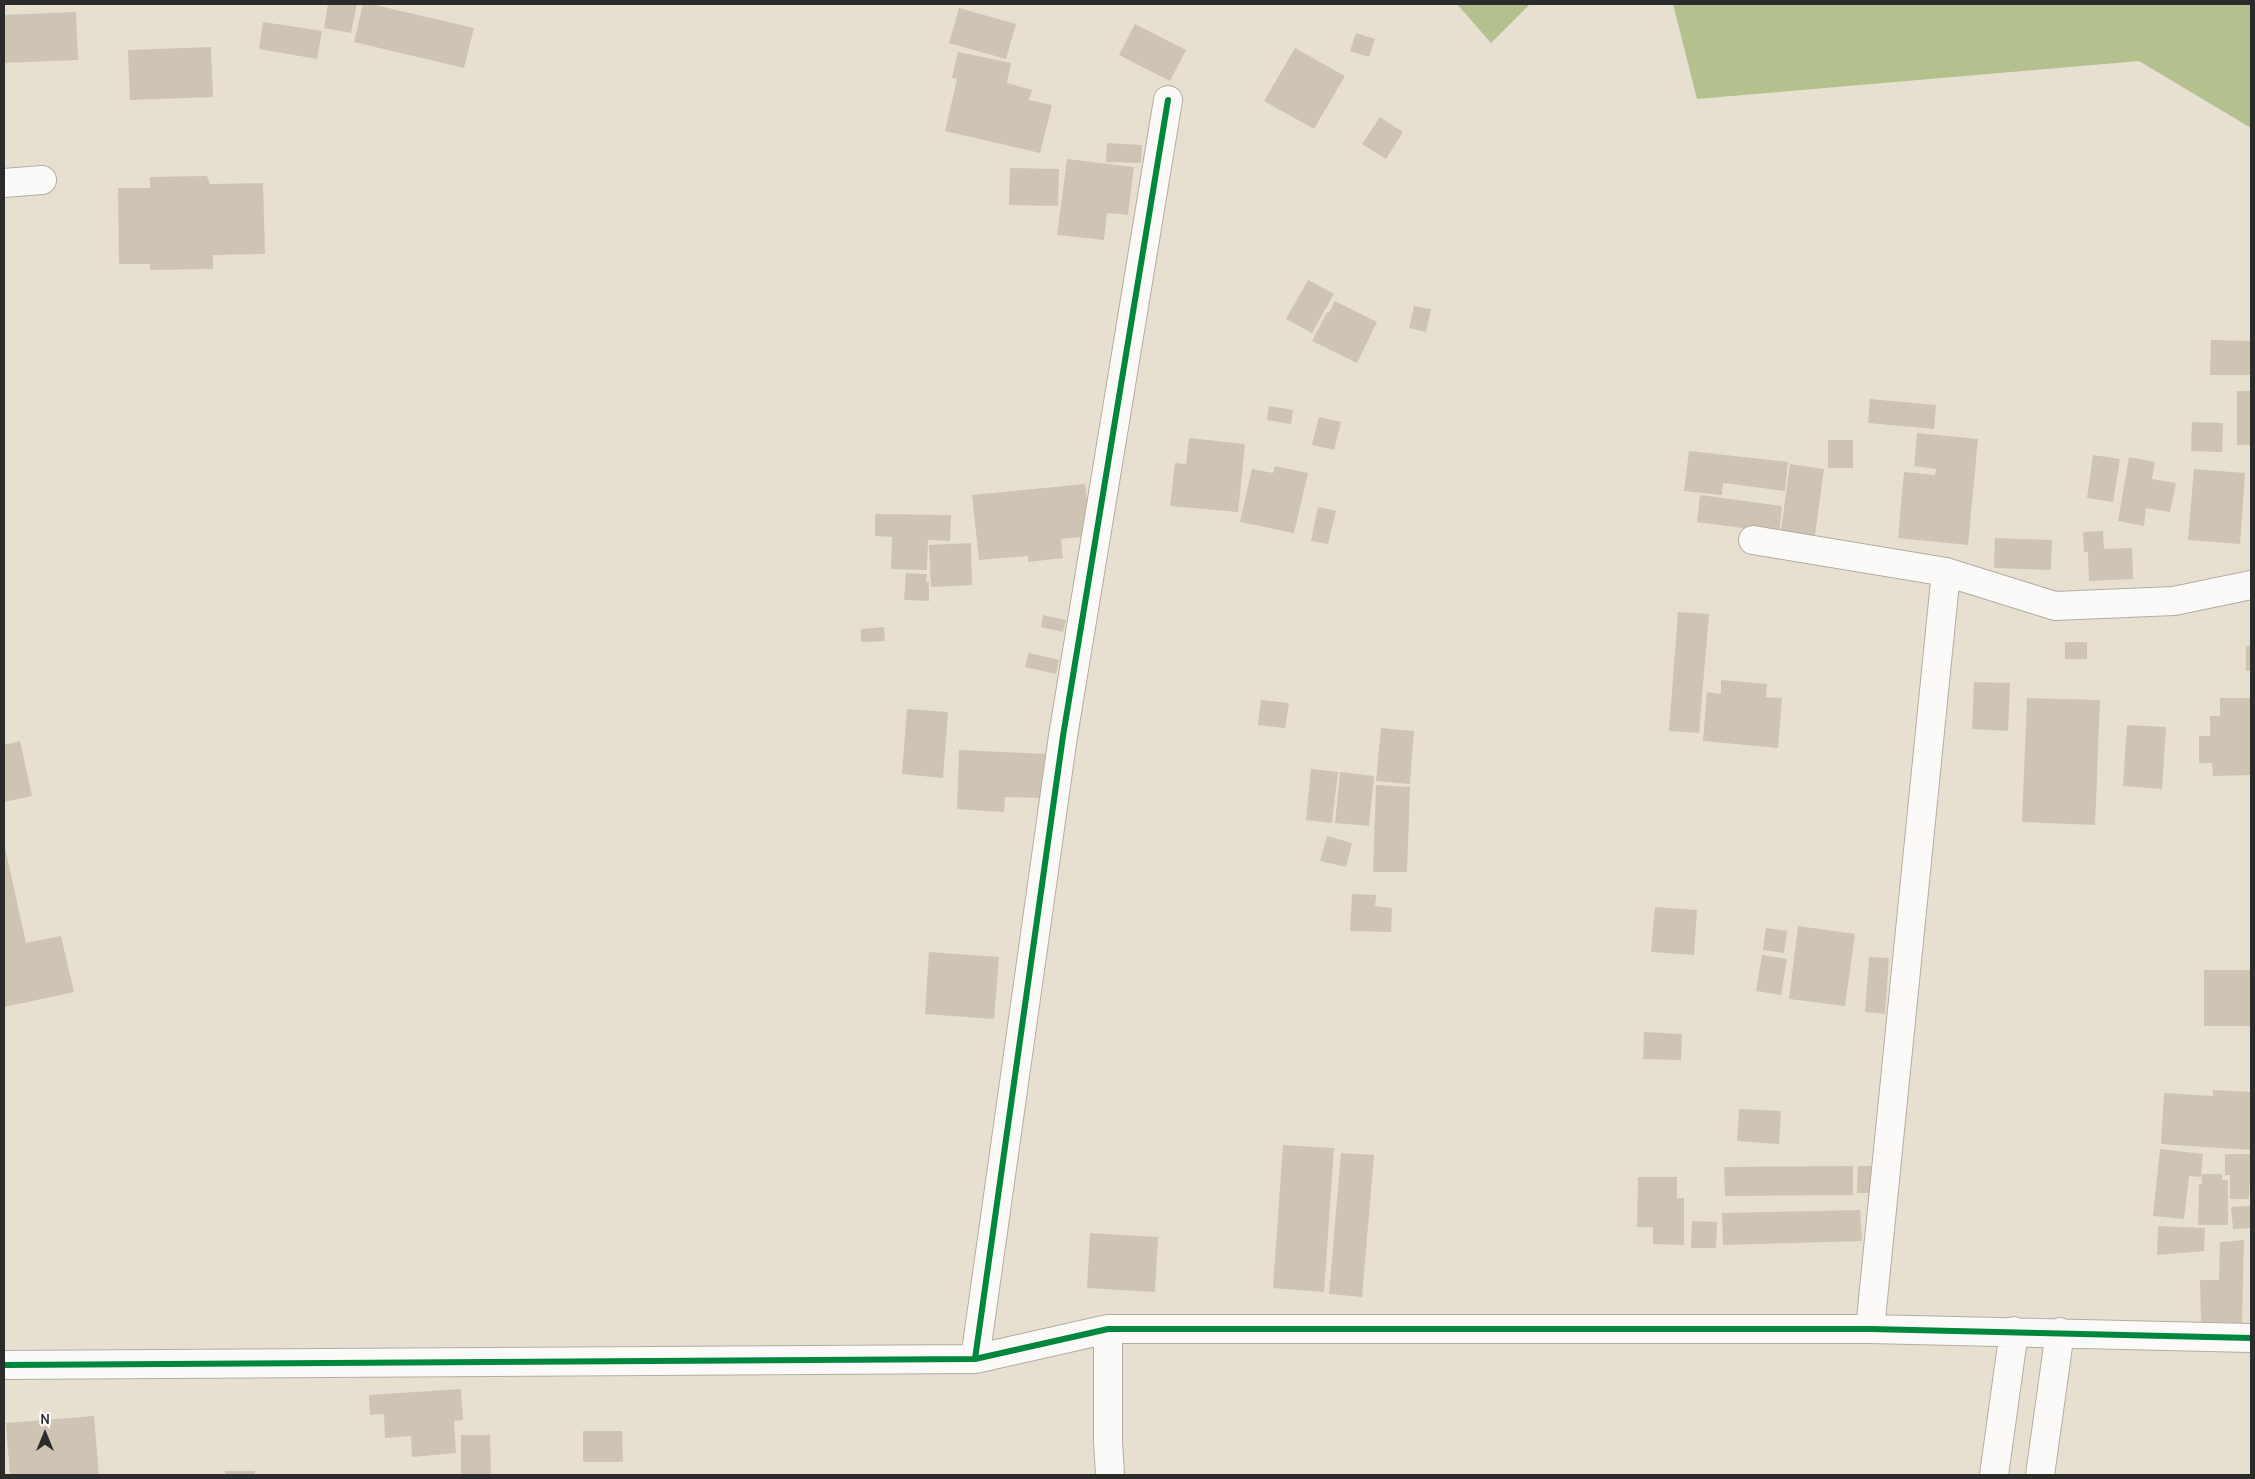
<!DOCTYPE html>
<style>
body{margin:0}
#map{position:relative;width:2255px;height:1479px;overflow:hidden;background:#e7e0d0;font-family:Delius,sans-serif}
canvas{display:block}
.frame{position:absolute;inset:0;border:5px solid #2b2b2b;pointer-events:none}
.north{position:absolute;left:20px;top:1409px;width:50px;height:50px;-webkit-text-stroke:4px #fff;paint-order:stroke;rotate:0deg;font-size:14px;font-weight:700;line-height:20px;text-align:center;color:#2b2b2b}
.north::after{content:'';display:block;margin:auto;width:18px;height:22px;background:#2b2b2b;clip-path:polygon(50% 0,100% 100%,50% 72%,0 100%)}
</style>
<div id="map">
<canvas width="2255" height="1479"></canvas>
<div class="frame"></div>
<div class="north">N</div>
</div>
<script>
const context = document.querySelector('canvas').getContext('2d');
context.lineJoin = 'round';
function fill(path, color) { context.fillStyle = color; context.fill(path, 'evenodd'); }
const poly = rows => new Path2D(rows.map(r => 'M' + r).join(''));
function stroke(path, color, width, dash) { context.strokeStyle = color; context.lineWidth = width; context.lineCap = dash ? 'butt' : 'round'; context.setLineDash(dash || []); context.stroke(path); }
const forest = poly([
 [1457,4,1530,4,1491,43],
 [1673,4,2251,4,2251,128,2139,61,1697,99]
]);
const building = poly([
 [328,4,357,4,351,33,324,28],
 [363,4,371,4,474,28,464,68,354,42],
 [959,8,1016,24,1006,59,949,43],
 [76,12,78,60,4,63,4,15],
 [263,22,322,31,317,59,259,49],
 [1135,24,1186,50,1170,81,1119,55],
 [1356,33,1375,39,1369,57,1350,51],
 [211,47,213,97,130,100,128,50],
 [1295,48,1345,76,1314,129,1264,101],
 [958,52,1011,63,1007,83,1032,90,1029,100,1052,105,1040,153,945,131,957,79,952,78],
 [1380,117,1403,132,1386,159,1362,144],
 [1107,143,1142,145,1141,163,1106,162],
 [1067,159,1134,167,1128,215,1107,213,1104,240,1057,235],
 [1010,168,1059,169,1058,206,1009,205],
 [207,176,210,184,263,183,265,254,213,255,213,269,150,270,150,264,119,264,118,188,150,188,150,177],
 [1308,280,1334,294,1312,333,1286,319],
 [1335,301,1377,322,1357,363,1312,341,1327,312,1329,313],
 [1414,306,1431,309,1426,332,1409,328],
 [2211,340,2251,341,2251,375,2210,375],
 [2237,391,2251,391,2251,445,2237,445],
 [1870,399,1936,405,1934,429,1868,423],
 [1269,406,1293,410,1291,424,1267,420],
 [1319,417,1341,422,1334,450,1312,445],
 [2192,422,2223,423,2222,452,2191,451],
 [1917,433,1978,439,1968,545,1898,538,1904,472,1935,475,1936,469,1914,466],
 [1189,438,1245,444,1238,512,1170,506,1175,463,1186,464],
 [1828,440,1853,440,1853,468,1828,468],
 [1689,451,1788,462,1785,491,1723,483,1722,495,1684,491],
 [2093,455,2120,459,2113,502,2087,498],
 [2129,457,2155,462,2152,479,2176,483,2170,512,2146,508,2144,526,2118,521],
 [1790,464,1824,469,1814,542,1780,537],
 [1275,466,1308,473,1294,533,1240,522,1252,469,1273,473],
 [2194,469,2245,473,2240,544,2188,540],
 [1085,484,1091,536,1061,539,1063,558,1028,562,1028,556,979,560,972,495],
 [1700,495,1782,506,1779,533,1697,522],
 [1318,507,1336,511,1328,544,1311,541],
 [875,514,951,515,950,541,928,540,927,570,891,569,892,537,875,536],
 [2103,531,2104,549,2132,548,2133,579,2089,581,2088,552,2084,552,2083,532],
 [1995,538,2052,540,2051,570,1994,568],
 [971,543,972,585,931,587,929,545],
 [906,573,927,574,926,582,929,582,929,601,904,600],
 [1678,612,1709,614,1699,733,1669,731],
 [1043,615,1066,620,1063,632,1041,627],
 [884,627,885,641,861,642,861,629],
 [2065,642,2087,642,2087,659,2065,659],
 [2246,646,2251,646,2251,671,2246,671],
 [1029,653,1059,660,1056,674,1025,667],
 [1721,680,1767,684,1766,697,1782,698,1778,748,1703,741,1707,692,1721,694],
 [1974,682,2010,683,2008,731,1972,729],
 [2027,698,2100,700,2095,825,2022,822],
 [2220,698,2251,698,2251,775,2213,776,2212,763,2199,763,2199,736,2210,736,2210,716,2220,716],
 [1261,700,1289,703,1285,728,1258,725],
 [907,709,948,712,943,778,902,774],
 [2127,725,2166,727,2162,789,2123,786],
 [1381,728,1414,731,1410,784,1376,781],
 [20,741,32,796,4,802,4,745],
 [959,750,1045,754,1043,798,1005,797,1004,812,957,809],
 [1311,769,1338,772,1332,823,1306,820],
 [1340,772,1374,776,1369,826,1335,823],
 [1376,785,1410,787,1407,872,1373,872],
 [1327,836,1352,843,1346,867,1320,861],
 [4,843,26,943,61,936,74,992,4,1007],
 [1352,894,1376,895,1375,906,1392,908,1391,932,1350,931],
 [1655,907,1697,910,1694,955,1651,952],
 [1798,926,1855,934,1845,1006,1789,999],
 [1766,928,1787,931,1784,953,1763,950],
 [929,952,999,957,994,1019,925,1014],
 [1762,955,1787,959,1781,995,1756,991],
 [1869,957,1889,958,1885,1014,1865,1012],
 [2204,970,2251,970,2251,1026,2204,1026],
 [1644,1032,1682,1034,1681,1060,1643,1059],
 [2213,1090,2251,1092,2251,1150,2161,1144,2164,1093,2213,1096],
 [1739,1109,1781,1111,1779,1144,1737,1141],
 [1283,1145,1334,1148,1324,1292,1273,1288],
 [2160,1149,2203,1154,2201,1177,2189,1176,2184,1219,2153,1216],
 [1341,1153,1374,1155,1362,1297,1329,1294],
 [2225,1154,2251,1154,2249,1199,2230,1199,2230,1175,2225,1175],
 [1853,1166,1853,1195,1725,1196,1724,1167],
 [1858,1166,1873,1166,1872,1193,1857,1193],
 [2202,1174,2222,1174,2222,1180,2228,1180,2228,1225,2198,1225,2199,1184,2202,1184],
 [1638,1177,1677,1177,1677,1198,1684,1198,1684,1245,1653,1244,1653,1227,1637,1227],
 [2251,1206,2251,1228,2233,1229,2231,1207],
 [1860,1210,1862,1241,1723,1245,1722,1213],
 [1692,1221,1717,1222,1716,1248,1691,1248],
 [2158,1226,2205,1228,2204,1251,2157,1255],
 [1090,1233,1158,1237,1155,1292,1087,1288],
 [2244,1240,2242,1323,2201,1322,2200,1280,2219,1280,2220,1242],
 [461,1389,463,1420,454,1421,456,1453,412,1457,411,1436,385,1438,384,1414,370,1415,369,1395],
 [94,1416,99,1475,10,1475,6,1423],
 [583,1431,622,1431,623,1462,583,1462],
 [461,1435,490,1435,491,1475,461,1475],
 [225,1471,255,1471,255,1475,225,1475]
]);
const minor = poly([
 [4,183,42,180],
 [1753,540,1946,572,2055,606,2174,601,2251,585],
 [1108,1329,1108,1441,1110,1475],
 [1870,1329,1946,572],
 [975,1359,1063,736,1168,100],
 [4,1365,975,1359,1108,1329,1870,1329,2251,1338],
 [1994,1475,2014,1331],
 [2040,1475,2060,1332]
]);
const cycleway = poly([
 [975,1359,1063,736,1168,100],
 [4,1365,975,1359,1108,1329,1870,1329,2251,1338]
]);
fill(forest, '#b4c08d');
fill(building, '#cfc3b3');
stroke(minor, '#b2ada3', 30);
stroke(minor, '#fbfaf8', 28);
stroke(cycleway, '#00873e', 6);
</script>
